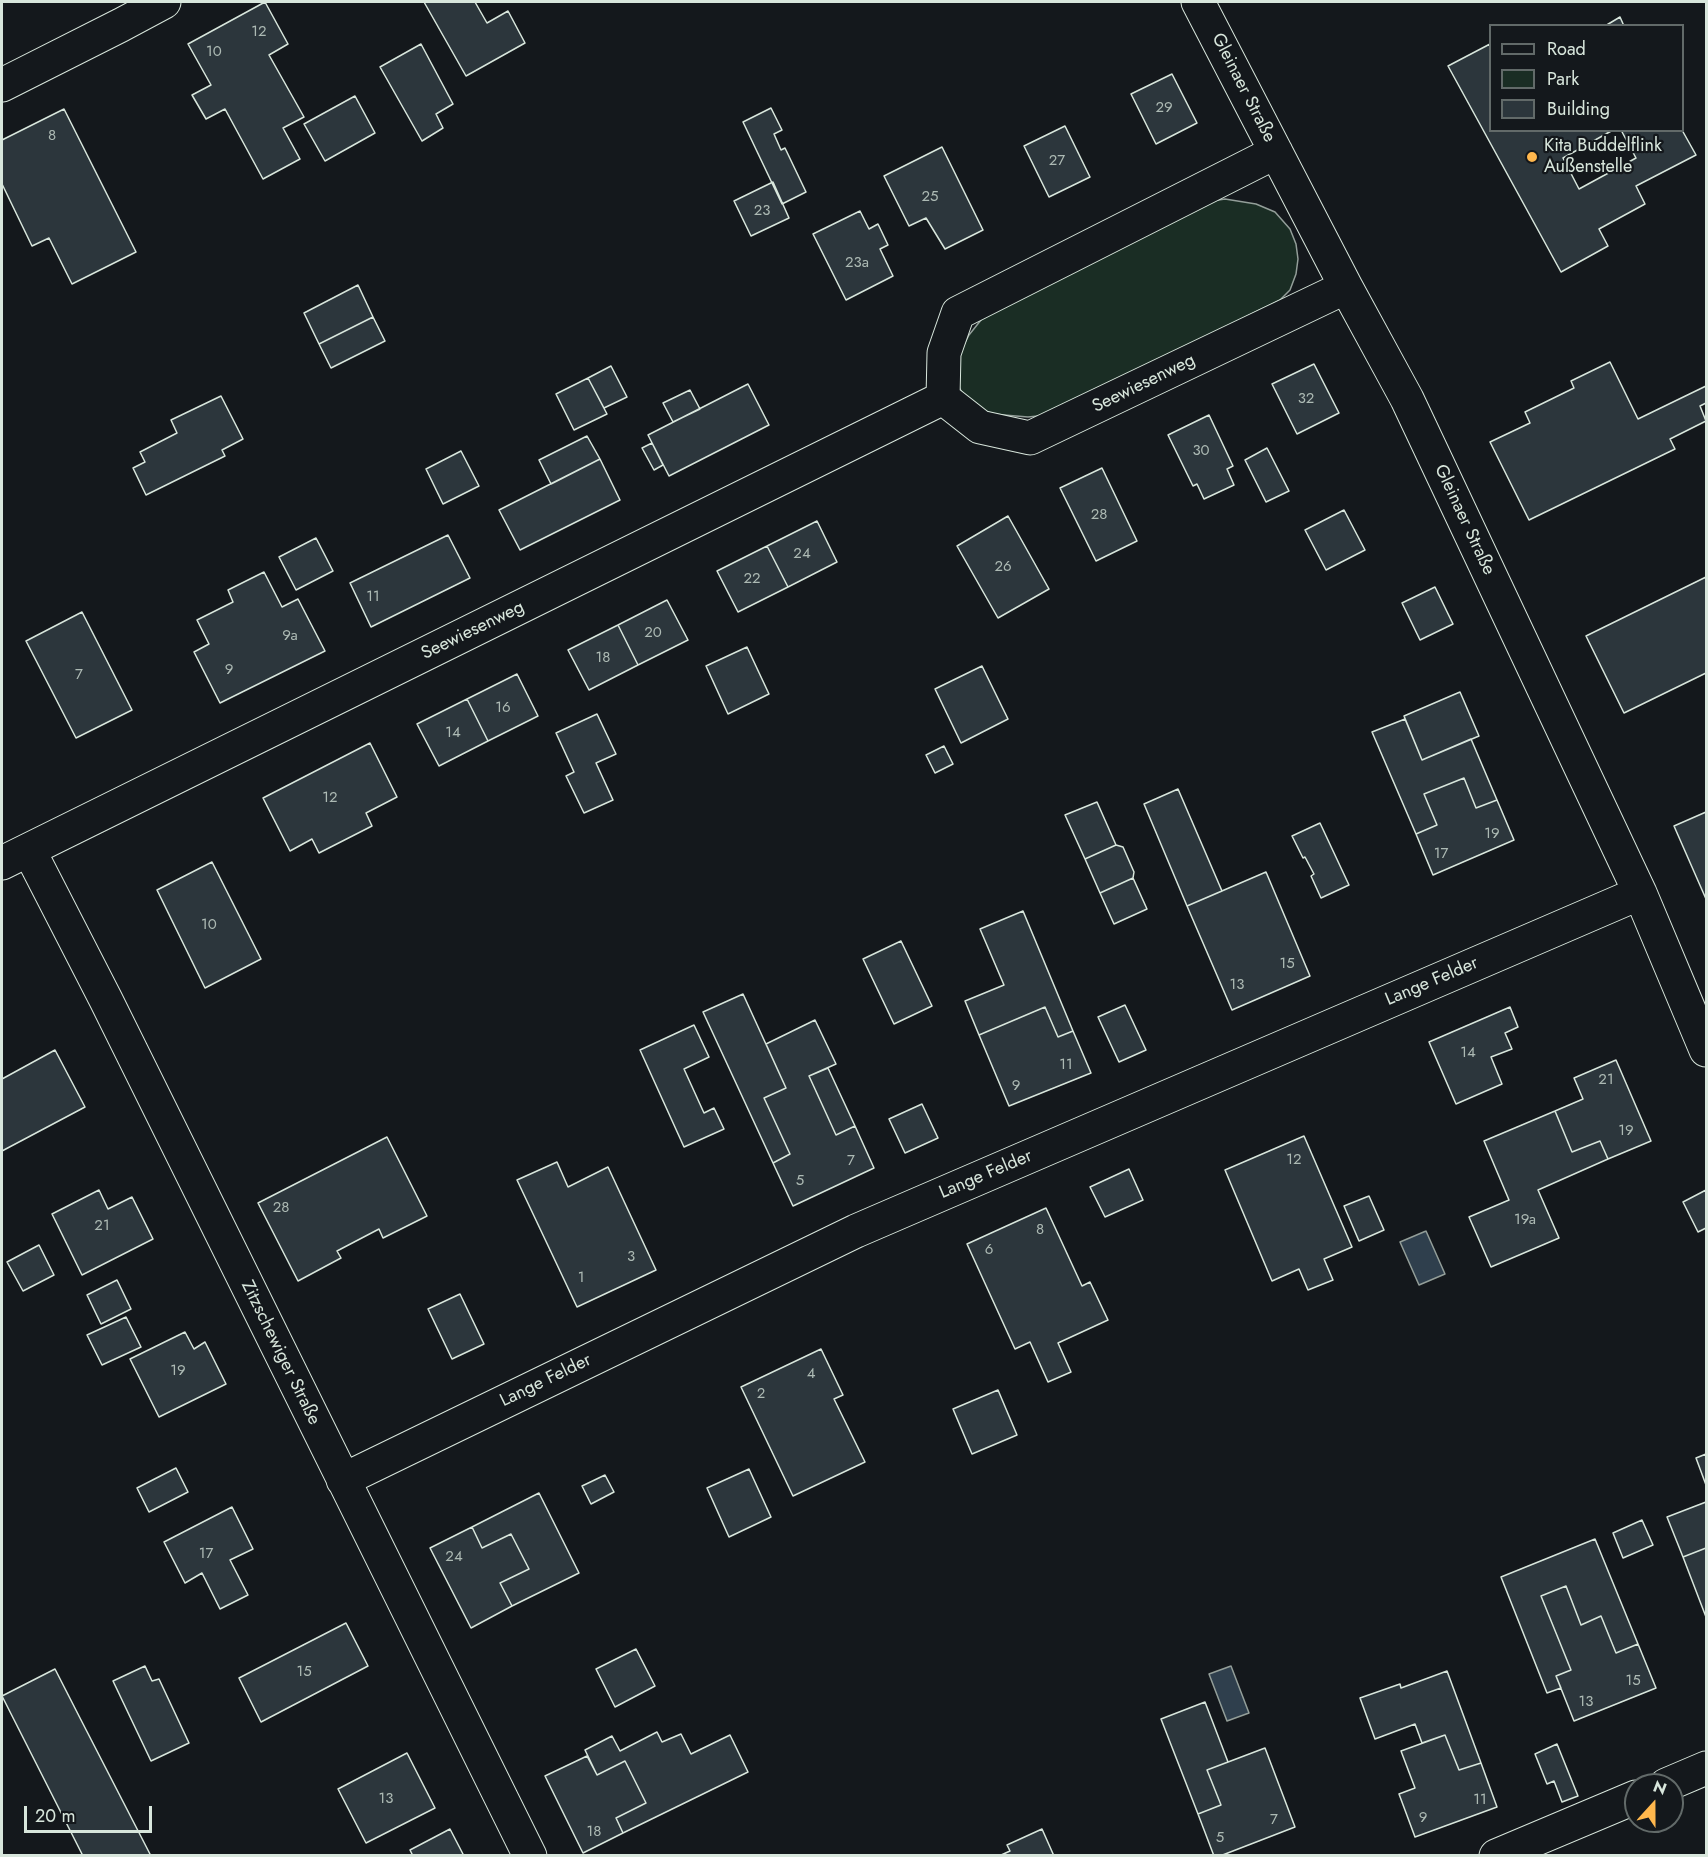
<!DOCTYPE html>
<meta charset="utf-8">
<style>
body{margin:0}
#map{position:relative;width:1708px;height:1857px;overflow:hidden;background:#14181c;font-family:Jost,sans-serif}
canvas{display:block}
.frame{position:absolute;inset:0;border:3px solid #d8e6dc;pointer-events:none}
.legend{position:absolute;left:1489px;top:24px;width:195px;height:108px;box-sizing:border-box;background:#14181c;border:2px solid #626a69;margin:0;padding:8px 10px;list-style:none;font-size:18px;color:#d8e6dc}
.legend li{display:flex;align-items:center;gap:12px;height:30px}
.legend b{width:30px;border:2px solid #626a69}
.north{position:absolute;left:1624px;top:1773px;width:60px;height:60px;box-sizing:border-box;background:#14181c;border:2px solid #626a69;border-radius:50%;rotate:21deg;font-size:16px;font-weight:700;line-height:24px;text-align:center;color:#d8e6dc}
.north::after{content:'';display:block;margin:auto;width:21px;height:27px;background:#ffb74d;clip-path:polygon(50% 0,100% 100%,50% 72%,0 100%)}
.scale{position:absolute;left:24px;top:1806px;width:128px;height:27px;box-sizing:border-box;border:3px solid #d8e6dc;border-top:0;padding-left:8px;font-size:18px;line-height:21px;white-space:nowrap;color:#d8e6dc;-webkit-text-stroke:4px #14181c;paint-order:stroke}
</style>
<div id="map">
<canvas width="1708" height="1857"></canvas>
<div class="frame"></div>
<ul class="legend">
<li><b style="height:8px;background:#14181c"></b>Road</li>
<li><b style="height:16px;background:#1a2d24"></b>Park</li>
<li><b style="height:16px;background:#2c363c"></b>Building</li>
</ul>
<div class="north">N</div>
<div class="scale">20 m</div>
</div>
<script>
const context = document.querySelector('canvas').getContext('2d');
context.lineJoin = 'round';
function fill(path, color) { context.fillStyle = color; context.fill(path, 'evenodd'); }
const poly = rows => new Path2D(rows.map(r => 'M' + r).join(''));
function stroke(path, color, width, dash) { context.strokeStyle = color; context.lineWidth = width; context.lineCap = dash ? 'butt' : 'round'; context.setLineDash(dash || []); context.stroke(path); }
function label(font, color, halo, rows, align = 'center') {
  context.font = font + ' Jost,sans-serif'; context.lineWidth = 4.5; context.setLineDash([]); context.textBaseline = 'middle'; context.strokeStyle = halo; context.fillStyle = color; for (const [text, x, y, turn = 0] of rows) {
    context.save(); context.translate(x, y); context.rotate((+turn || 0) * Math.PI / 180); context.textAlign = isNaN(turn) ? turn : align; if (halo) context.strokeText(text, 0, 0); context.fillText(text, 0, 0); context.restore();
  }
}
const green = poly([
 [1225,199,1256,204,1275,212,1290,229,1296,244,1298,259,1296,274,1290,290,1280,300,1048,415,1028,417,992,414,967,402,958,385,960,352,969,335,993,305,1193,204,1225,199]
]);
const water = poly([
 [1426,1231,1445,1274,1419,1285,1400,1242,1426,1231],
 [1231,1666,1249,1713,1227,1721,1209,1674,1231,1666]
]);
const building = poly([
 [265,2,288,44,269,55,304,117,283,128,300,159,263,179,225,109,206,119,192,95,211,85,188,44,265,2],
 [424,2,475,2,487,23,508,11,525,43,466,76,424,2],
 [1620,17,1624,26,1605,26,1620,17],
 [421,44,453,104,436,114,443,128,422,141,380,67,421,44],
 [1490,44,1490,130,1613,130,1563,158,1579,189,1636,158,1621,130,1682,130,1696,155,1636,186,1645,204,1599,229,1608,246,1561,272,1448,66,1490,44],
 [1172,74,1197,123,1156,144,1131,94,1172,74],
 [355,96,375,133,325,161,304,124,355,96],
 [771,108,782,130,774,134,781,150,785,148,806,192,782,204,743,122,771,108],
 [64,109,136,252,72,284,49,238,32,246,2,184,2,140,64,109],
 [1065,126,1090,177,1049,197,1024,146,1065,126],
 [942,147,983,230,945,249,926,218,909,226,884,176,942,147],
 [773,182,789,218,751,236,734,201,773,182],
 [860,211,869,229,878,224,888,245,880,249,893,276,846,300,813,234,860,211],
 [358,285,373,317,319,344,304,313,358,285],
 [373,317,385,341,331,368,319,344,373,317],
 [1610,362,1638,419,1706,386,1706,403,1700,406,1706,421,1670,439,1675,449,1529,520,1490,442,1530,423,1525,412,1574,388,1571,381,1610,362],
 [1314,364,1339,413,1297,434,1272,384,1314,364],
 [611,366,627,397,604,408,588,378,611,366],
 [588,378,607,414,574,430,556,394,588,378],
 [748,384,769,425,669,476,648,435,748,384],
 [690,390,700,409,673,422,663,403,690,390],
 [221,396,243,439,222,450,225,456,146,495,133,468,145,462,140,452,177,433,171,420,221,396],
 [1209,415,1233,466,1227,469,1234,485,1204,499,1197,484,1193,486,1168,435,1209,415],
 [587,436,600,459,551,484,539,460,587,436],
 [652,443,663,465,654,470,642,448,652,443],
 [1267,448,1289,491,1266,502,1245,460,1267,448],
 [461,451,479,486,443,504,426,469,461,451],
 [600,459,620,500,520,550,499,510,600,459],
 [1102,468,1137,541,1096,561,1060,488,1102,468],
 [1344,510,1365,550,1326,570,1305,530,1344,510],
 [1008,516,1049,589,998,618,957,546,1008,516],
 [817,521,837,562,788,587,767,546,817,521],
 [448,535,470,578,371,627,350,583,448,535],
 [316,538,333,571,296,590,279,557,316,538],
 [767,546,788,587,738,612,717,571,767,546],
 [264,572,282,607,298,599,325,651,220,703,194,652,209,644,197,620,233,602,228,590,264,572],
 [1706,577,1706,673,1624,713,1586,636,1706,577],
 [1435,587,1453,624,1420,640,1402,603,1435,587],
 [667,600,688,640,638,665,618,625,667,600],
 [82,612,132,710,76,738,26,641,82,612],
 [618,625,638,665,589,690,568,650,618,625],
 [747,647,769,694,728,714,706,666,747,647],
 [982,666,1008,719,961,743,935,689,982,666],
 [517,674,538,716,488,741,467,699,517,674],
 [1460,692,1479,736,1422,760,1404,716,1460,692],
 [467,699,488,741,439,766,417,724,467,699],
 [597,714,616,754,596,763,613,800,584,813,566,776,574,772,556,733,597,714],
 [1405,719,1422,760,1471,739,1497,800,1476,808,1464,778,1424,794,1437,825,1416,834,1372,732,1405,719],
 [370,743,397,797,366,813,372,826,319,853,312,839,290,851,263,798,370,743],
 [944,746,953,764,935,773,926,755,944,746],
 [1464,778,1476,808,1497,800,1514,840,1433,875,1416,834,1437,825,1424,794,1464,778],
 [1178,789,1222,891,1187,906,1144,804,1178,789],
 [1097,802,1116,845,1085,859,1065,815,1097,802],
 [1706,812,1706,899,1674,826,1706,812],
 [1320,823,1349,885,1321,898,1311,876,1314,874,1305,857,1303,858,1292,836,1320,823],
 [1116,845,1123,847,1134,872,1133,878,1100,893,1085,859,1116,845],
 [212,862,261,959,205,988,157,890,212,862],
 [1266,872,1310,976,1232,1010,1187,906,1266,872],
 [1133,878,1147,909,1114,924,1100,893,1133,878],
 [1023,911,1073,1031,1058,1037,1045,1007,979,1035,965,1001,1004,985,980,929,1023,911],
 [901,941,932,1006,894,1024,863,959,901,941],
 [743,994,786,1088,764,1098,790,1154,773,1163,703,1012,743,994],
 [1125,1005,1146,1050,1119,1062,1098,1017,1125,1005],
 [1045,1007,1058,1037,1073,1031,1091,1073,1009,1106,979,1035,1045,1007],
 [1510,1007,1518,1027,1505,1033,1512,1049,1491,1057,1502,1084,1456,1104,1429,1042,1510,1007],
 [815,1020,836,1064,809,1076,836,1135,855,1126,874,1168,793,1206,773,1163,790,1154,764,1098,786,1088,766,1044,815,1020],
 [694,1025,709,1057,684,1069,704,1113,714,1108,724,1129,684,1147,640,1050,694,1025],
 [55,1050,85,1107,2,1151,2,1079,55,1050],
 [1616,1060,1651,1141,1608,1159,1600,1141,1572,1152,1555,1111,1583,1099,1574,1078,1616,1060],
 [828,1068,855,1126,836,1135,809,1076,828,1068],
 [922,1104,938,1138,905,1153,889,1119,922,1104],
 [1555,1111,1572,1152,1600,1141,1608,1159,1538,1190,1559,1238,1491,1267,1469,1217,1509,1200,1484,1141,1555,1111],
 [1304,1136,1352,1247,1324,1259,1333,1280,1308,1290,1299,1269,1272,1281,1225,1170,1304,1136],
 [387,1137,427,1216,383,1238,379,1229,337,1251,341,1258,298,1281,258,1203,387,1137],
 [557,1162,568,1187,608,1167,656,1270,577,1307,517,1180,557,1162],
 [1129,1169,1143,1200,1105,1217,1090,1187,1129,1169],
 [99,1190,108,1209,132,1197,153,1239,82,1275,52,1214,99,1190],
 [1706,1190,1706,1228,1698,1232,1683,1202,1706,1190],
 [1369,1196,1384,1230,1359,1241,1344,1206,1369,1196],
 [1046,1208,1082,1286,1090,1282,1108,1320,1058,1343,1071,1372,1048,1382,1030,1342,1015,1349,967,1244,1046,1208],
 [39,1245,54,1275,23,1291,7,1262,39,1245],
 [117,1280,131,1309,101,1324,87,1295,117,1280],
 [460,1294,484,1344,452,1359,428,1309,460,1294],
 [126,1317,141,1347,102,1365,87,1335,126,1317],
 [185,1332,194,1349,205,1342,226,1384,159,1417,130,1359,185,1332],
 [821,1349,843,1395,834,1399,865,1462,793,1496,741,1387,821,1349],
 [998,1390,1017,1435,972,1454,953,1409,998,1390],
 [1706,1454,1706,1485,1696,1458,1706,1454],
 [176,1468,188,1492,149,1512,137,1488,176,1468],
 [749,1469,771,1517,729,1537,707,1488,749,1469],
 [605,1475,614,1492,591,1504,582,1486,605,1475],
 [539,1493,579,1573,512,1606,500,1583,529,1569,511,1534,482,1548,472,1527,539,1493],
 [1706,1502,1706,1548,1683,1557,1667,1517,1706,1502],
 [232,1507,253,1549,230,1560,248,1595,220,1609,202,1573,185,1583,164,1542,232,1507],
 [1642,1520,1653,1545,1623,1558,1613,1533,1642,1520],
 [472,1527,482,1548,511,1534,529,1569,500,1583,512,1606,471,1628,430,1548,472,1527],
 [1595,1539,1638,1644,1616,1653,1601,1616,1581,1625,1566,1586,1541,1596,1571,1670,1556,1676,1561,1688,1547,1693,1501,1577,1595,1539],
 [1706,1548,1706,1617,1683,1557,1706,1548],
 [1566,1586,1581,1625,1601,1616,1616,1653,1638,1644,1656,1688,1574,1721,1556,1676,1571,1670,1541,1596,1566,1586],
 [346,1623,368,1666,261,1722,239,1678,346,1623],
 [636,1649,655,1686,615,1707,596,1669,636,1649],
 [145,1666,152,1681,159,1679,189,1743,151,1761,113,1681,145,1666],
 [55,1669,80,1718,151,1856,83,1856,2,1696,55,1669],
 [1447,1671,1481,1763,1459,1770,1445,1735,1422,1743,1415,1724,1375,1739,1360,1698,1400,1684,1401,1688,1447,1671],
 [1205,1702,1228,1762,1207,1770,1221,1805,1198,1814,1161,1719,1205,1702],
 [657,1732,662,1742,681,1734,691,1754,730,1735,748,1772,623,1833,616,1818,646,1803,625,1761,597,1775,585,1750,612,1736,620,1751,657,1732],
 [1445,1735,1459,1770,1481,1763,1497,1807,1415,1837,1399,1794,1415,1788,1401,1751,1445,1735],
 [1557,1744,1578,1796,1562,1802,1554,1781,1547,1784,1535,1754,1557,1744],
 [1265,1748,1295,1827,1220,1856,1214,1856,1198,1814,1221,1805,1207,1770,1265,1748],
 [407,1753,435,1808,366,1843,338,1789,407,1753],
 [587,1756,597,1775,625,1761,646,1803,616,1818,623,1833,583,1853,545,1776,587,1756],
 [450,1829,464,1856,413,1856,410,1850,450,1829],
 [1042,1829,1054,1856,999,1856,1010,1851,1007,1845,1042,1829]
]);
const minor = poly([
 [1198,2,1346,287,1407,399,1640,893,1706,1050],
 [2,85,121,25,164,2],
 [1276,152,958,313,944,353,943,398,980,427,1030,438,1346,287],
 [29,850,106,1000,530,1856],
 [2,863,943,398],
 [343,1480,856,1231,1640,893],
 [1666,1785,1706,1768],
 [1496,1856,1636,1797]
]);
const markers = [
 [1532,157,6,"#ffb74d"]
];
const numberNames = [
 ["12",259,32],
 ["10",214,52],
 ["29",1164,108],
 ["8",52,136],
 ["27",1057,161],
 ["25",930,197],
 ["23",762,211],
 ["23a",857,263],
 ["32",1306,399],
 ["30",1201,451],
 ["28",1099,515],
 ["24",802,554],
 ["26",1003,567],
 ["22",752,579],
 ["11",373,597],
 ["20",653,633],
 ["9a",290,636],
 ["18",603,658],
 ["9",229,670],
 ["7",79,675],
 ["16",503,708],
 ["14",453,733],
 ["12",330,798],
 ["19",1492,834],
 ["17",1441,854],
 ["10",209,925],
 ["15",1287,964],
 ["13",1237,985],
 ["14",1468,1053],
 ["11",1066,1065],
 ["21",1606,1080],
 ["9",1016,1086],
 ["19",1626,1131],
 ["12",1294,1160],
 ["7",851,1161],
 ["5",800,1181],
 ["28",281,1208],
 ["19a",1525,1220],
 ["21",102,1226],
 ["8",1040,1230],
 ["6",989,1250],
 ["3",631,1257],
 ["1",581,1278],
 ["19",178,1371],
 ["4",811,1374],
 ["2",761,1394],
 ["17",206,1554],
 ["24",454,1557],
 ["15",304,1672],
 ["15",1633,1681],
 ["13",1586,1702],
 ["13",386,1799],
 ["11",1480,1800],
 ["9",1423,1818],
 ["7",1274,1820],
 ["18",594,1832],
 ["5",1220,1838]
];
const streetNames = [
 ["Gleinaer Straße",1243,88,63],
 ["Seewiesenweg",1144,384,-26],
 ["Gleinaer Straße",1464,520,65],
 ["Seewiesenweg",473,631,-26],
 ["Lange Felder",1432,982,-23],
 ["Lange Felder",986,1175,-23],
 ["Zitzschewiger Straße",280,1353,64],
 ["Lange Felder",546,1381,-26]
];
const poiNames = [
 ["Kita Buddelflink",1544,147],
 ["Außenstelle",1544,168]
];
fill(green, '#1a2d24');
stroke(green, '#939e99', 1.5);
fill(water, '#2f3f4d');
stroke(water, '#939e99', 1.5);
fill(building, '#2c363c');
stroke(building, '#d8e6dc', 1.5);
stroke(minor, '#d8e6dc', 35);
stroke(minor, '#14181c', 33);
for (const [x, y, r, color] of markers) { const dot = new Path2D(); dot.arc(x, y, r, 0, 2 * Math.PI); context.fillStyle = color; context.fill(dot); stroke(dot, '#14181c', 2); }
label('15px', '#adbab4', null, numberNames);
label('18px', '#d8e6dc', '#14181c', streetNames);
label('18px', '#d8e6dc', '#14181c', poiNames, 'left');
</script>
